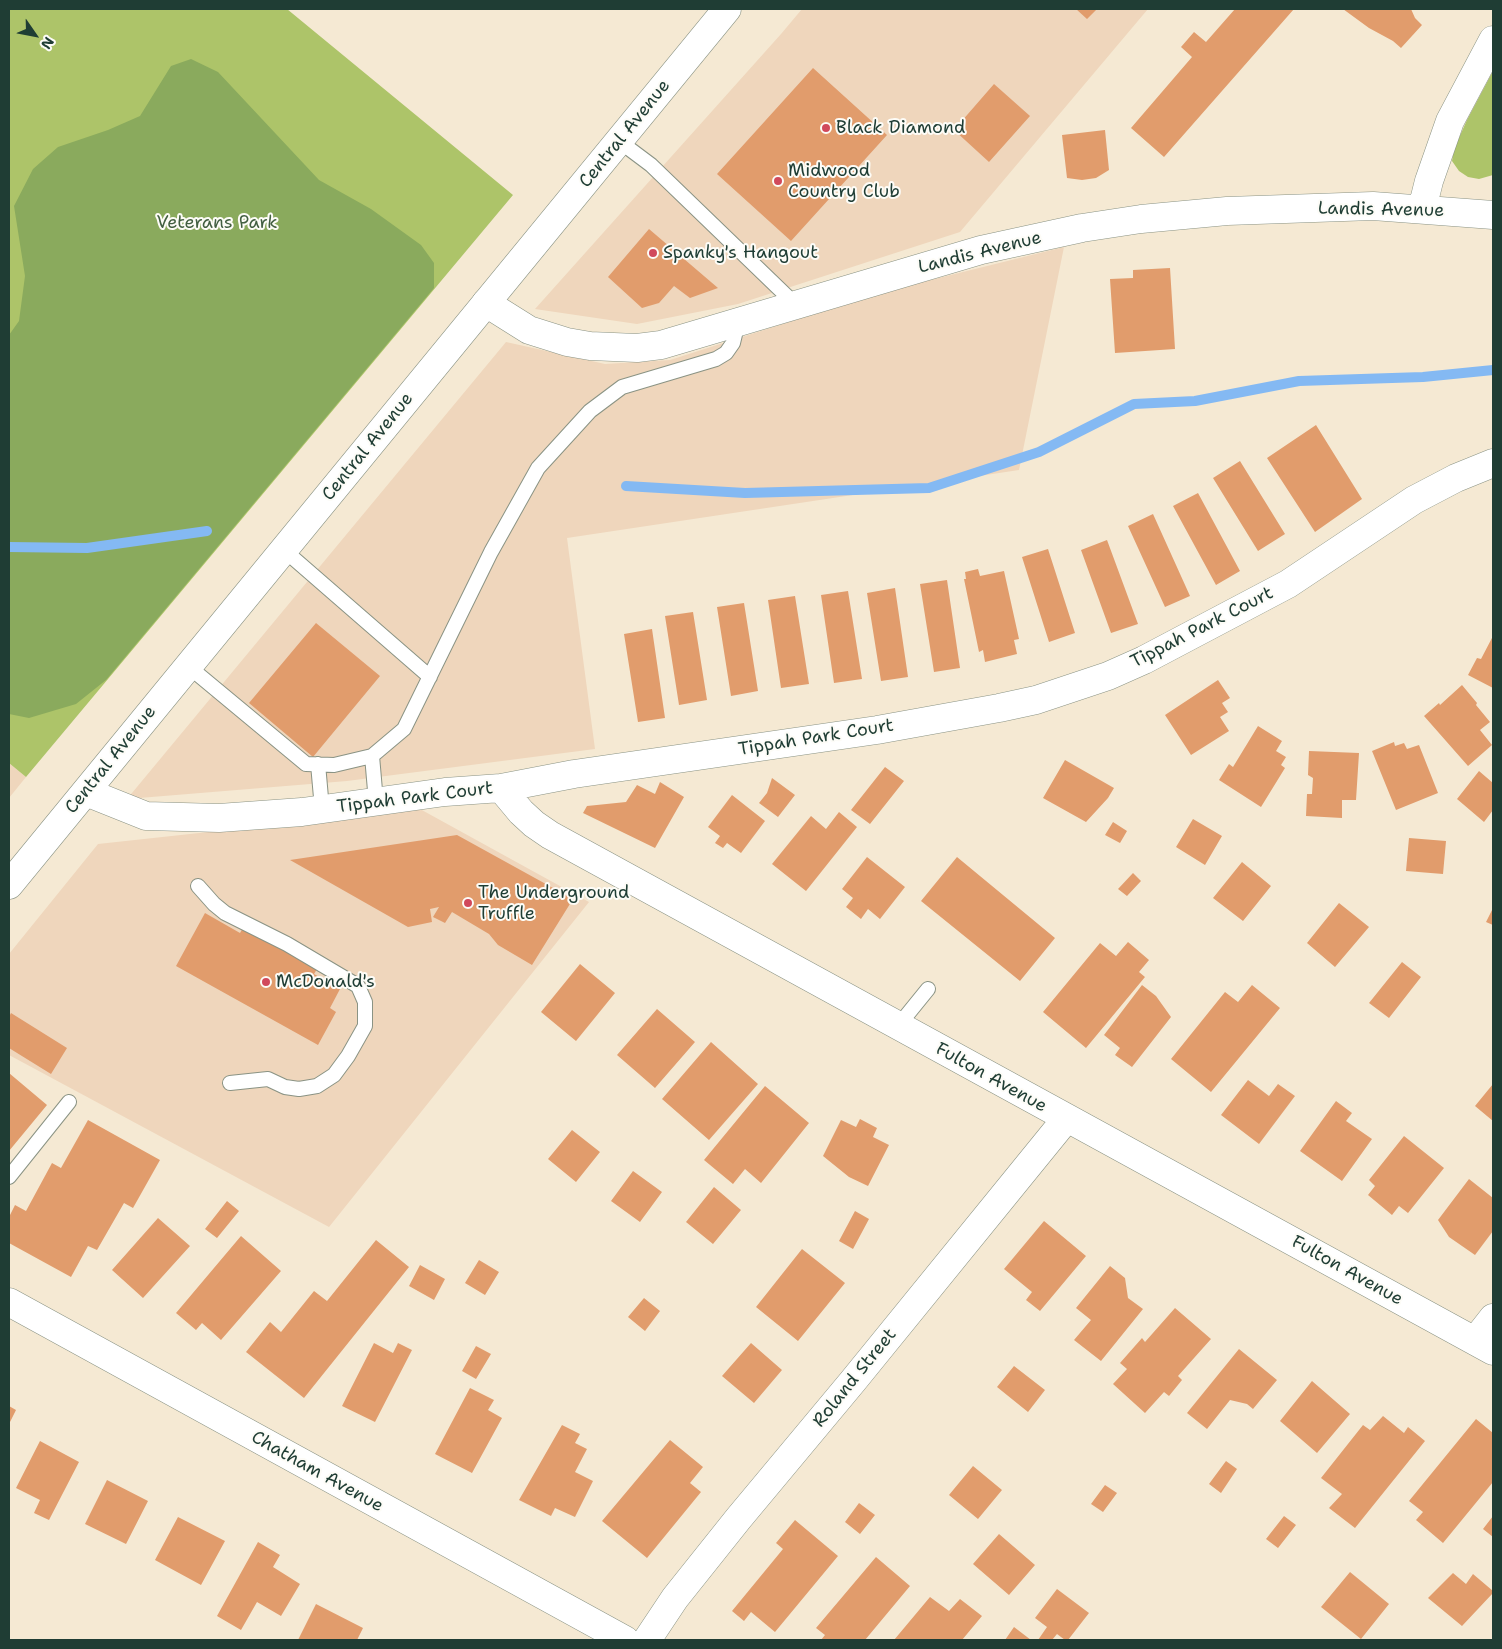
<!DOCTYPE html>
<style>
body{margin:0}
#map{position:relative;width:1502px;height:1649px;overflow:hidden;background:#f5e9d3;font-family:"Shantell Sans",sans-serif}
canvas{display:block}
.frame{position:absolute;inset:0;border:10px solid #1f3d34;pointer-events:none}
.north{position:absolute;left:10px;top:10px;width:50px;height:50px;-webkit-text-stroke:4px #fdfcf7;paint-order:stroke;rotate:123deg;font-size:14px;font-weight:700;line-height:20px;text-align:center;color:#1f3d34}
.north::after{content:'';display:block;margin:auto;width:18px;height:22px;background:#1f3d34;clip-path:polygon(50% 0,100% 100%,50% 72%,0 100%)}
</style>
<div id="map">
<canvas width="1502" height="1649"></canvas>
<div class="frame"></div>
<div class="north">N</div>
</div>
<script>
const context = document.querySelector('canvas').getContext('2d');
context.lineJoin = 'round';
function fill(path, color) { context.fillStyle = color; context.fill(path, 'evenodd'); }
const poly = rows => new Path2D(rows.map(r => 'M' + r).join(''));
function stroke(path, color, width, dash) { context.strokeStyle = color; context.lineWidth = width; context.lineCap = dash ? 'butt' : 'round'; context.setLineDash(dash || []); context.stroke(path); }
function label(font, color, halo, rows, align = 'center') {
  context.font = font + ' "Shantell Sans",sans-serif'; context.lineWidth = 4; context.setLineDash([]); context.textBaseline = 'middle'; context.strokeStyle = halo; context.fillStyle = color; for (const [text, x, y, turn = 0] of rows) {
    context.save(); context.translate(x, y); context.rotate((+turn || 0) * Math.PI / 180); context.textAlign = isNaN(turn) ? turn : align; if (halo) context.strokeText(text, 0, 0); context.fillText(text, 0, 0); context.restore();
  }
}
const built = poly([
 [802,9,1148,9,960,232,738,304,637,324,535,309,781,34],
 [1064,247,1019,470,567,538,595,749,347,781,127,799,506,342,605,364,670,360,886,291],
 [9,763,26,777,9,798],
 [420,809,589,902,329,1227,9,1055,9,954,98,844]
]);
const green = poly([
 [9,9,287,9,513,195,26,777,9,763],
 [1493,71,1493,175,1479,179,1468,177,1459,171,1452,161,1454,149,1467,120]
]);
const forest = poly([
 [191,59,218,72,319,180,371,209,421,245,434,263,434,288,106,680,76,704,29,718,9,714,9,335,19,321,25,276,14,206,33,169,58,147,108,130,140,116,171,66]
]);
const stream = poly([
 [626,486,745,493,929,488,1039,452,1134,404,1195,401,1299,381,1423,377,1493,370],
 [9,547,87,548,207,531]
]);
const building = poly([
 [1076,9,1097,9,1087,19],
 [1235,9,1294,9,1164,157,1131,128,1192,57,1181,47,1194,32,1206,42],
 [1343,9,1411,9,1415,18,1422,25,1401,48,1393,41,1369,28],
 [813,68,887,135,791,241,717,174],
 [994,84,1030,116,989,162,954,130],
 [1105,130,1109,170,1096,178,1082,180,1067,178,1062,135],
 [649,229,718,288,690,298,674,286,659,303,642,308,608,277],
 [1170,268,1175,349,1115,353,1110,279,1133,278,1133,270],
 [1316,425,1362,499,1315,532,1267,458],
 [1240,461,1285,534,1258,551,1213,478],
 [1198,493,1240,571,1216,585,1173,506],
 [1153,514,1190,596,1165,607,1128,526],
 [1107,540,1138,624,1111,633,1081,550],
 [1048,549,1075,633,1049,642,1022,557],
 [978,569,980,576,1004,571,1019,639,1014,640,1017,654,985,662,983,650,979,652,964,579,966,579,965,572],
 [947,580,960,668,934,672,920,584],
 [895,588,908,677,881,681,867,593],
 [848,591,862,679,834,683,821,595],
 [795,596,809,684,781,688,768,600],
 [744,603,758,691,731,696,717,607],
 [693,612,707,700,679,705,665,616],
 [316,623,380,676,313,757,249,703],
 [652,629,665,718,638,722,624,634],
 [1493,636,1493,688,1468,675,1477,658,1481,659],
 [1218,680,1230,698,1222,703,1228,712,1220,717,1229,731,1191,755,1165,715],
 [1462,685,1477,703,1476,705,1490,722,1480,730,1492,745,1468,766,1424,716,1439,703,1440,705],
 [1258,726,1282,741,1276,751,1286,757,1281,765,1285,768,1261,807,1219,780,1229,764,1233,767],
 [1394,742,1395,746,1404,743,1407,749,1419,745,1438,793,1396,810,1372,751],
 [1309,751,1359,753,1356,800,1342,800,1342,818,1306,816,1307,794,1312,794,1313,778,1308,775],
 [1065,760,1114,788,1108,798,1086,822,1043,798],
 [885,767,904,781,870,824,851,810],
 [1479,771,1493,783,1493,810,1484,822,1457,799],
 [772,778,795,795,778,817,759,803,767,793],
 [660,782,684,797,655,848,583,813,587,806,626,802,637,785,655,794],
 [732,795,765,821,741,853,727,843,723,848,715,843,720,836,708,827],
 [839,812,857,827,806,891,772,864,811,816,826,829],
 [1193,819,1222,836,1205,865,1176,847],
 [1113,822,1127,831,1120,843,1105,835],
 [457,835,573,899,532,965,498,945,489,934,452,912,445,923,433,917,439,907,430,909,432,922,408,927,290,860],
 [1409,838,1446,841,1443,874,1406,871],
 [867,857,905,887,880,919,868,909,861,919,846,907,853,898,842,889],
 [957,857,1055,938,1020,981,921,901],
 [1242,862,1271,886,1243,921,1213,898],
 [1133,873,1141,881,1127,896,1118,889],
 [1339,903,1369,927,1335,967,1307,943],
 [1493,908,1493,925,1486,922],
 [205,913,240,933,243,928,317,969,314,974,340,989,330,1008,336,1012,318,1045,176,966],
 [1128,942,1149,960,1139,972,1145,977,1086,1048,1043,1012,1100,943,1116,956],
 [1402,962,1421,977,1389,1018,1369,1003],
 [580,964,615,993,576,1041,541,1012],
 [1142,985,1156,996,1171,1017,1132,1067,1115,1055,1120,1048,1104,1035],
 [1252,985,1280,1008,1211,1092,1171,1059,1225,992,1238,1002],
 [657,1009,695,1042,655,1088,617,1055],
 [11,1013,67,1048,51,1074,9,1048,9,1017],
 [711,1042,758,1084,709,1140,662,1099],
 [9,1073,47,1105,9,1151],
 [1248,1080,1269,1096,1278,1084,1295,1096,1259,1144,1221,1115],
 [1493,1084,1493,1121,1475,1106],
 [765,1086,809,1123,761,1183,745,1169,733,1184,704,1160],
 [1336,1101,1352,1113,1346,1121,1372,1139,1342,1181,1300,1151],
 [860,1119,877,1128,873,1137,889,1145,868,1186,849,1177,823,1156,841,1120,856,1127],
 [88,1120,160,1160,133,1208,124,1203,97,1250,88,1246,71,1277,9,1243,9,1217,15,1205,26,1211,52,1163,61,1168],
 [572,1130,600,1152,576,1182,548,1159],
 [1404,1136,1444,1168,1408,1213,1399,1206,1392,1215,1368,1195,1375,1186,1369,1180],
 [633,1171,662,1192,640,1222,611,1201],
 [1469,1179,1493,1198,1493,1231,1475,1255,1449,1237,1438,1220],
 [714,1187,741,1210,713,1244,686,1222],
 [227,1201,239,1211,217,1238,205,1229],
 [855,1211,869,1219,853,1249,839,1241],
 [158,1218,190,1246,143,1298,112,1270],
 [1044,1221,1086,1256,1040,1311,1026,1300,1032,1292,1004,1269],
 [241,1236,281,1271,221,1340,202,1323,196,1330,176,1313],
 [376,1240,409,1267,304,1398,246,1352,270,1322,281,1332,314,1291,327,1301],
 [802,1249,845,1283,798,1341,756,1307],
 [479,1260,499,1272,485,1295,465,1283],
 [420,1265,445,1279,434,1300,409,1286],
 [1110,1266,1125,1278,1128,1298,1143,1309,1101,1361,1074,1340,1091,1320,1076,1308],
 [644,1298,660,1311,645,1331,628,1317],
 [1175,1308,1211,1339,1178,1376,1182,1380,1169,1396,1164,1392,1145,1413,1113,1384,1127,1369,1120,1363,1142,1338,1145,1342],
 [374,1343,393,1353,398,1343,412,1350,375,1422,342,1406],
 [751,1343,782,1370,754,1403,722,1376],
 [476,1346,491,1354,476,1379,462,1371],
 [1239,1349,1277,1380,1253,1409,1247,1404,1230,1400,1207,1429,1187,1413],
 [1014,1366,1045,1390,1028,1412,997,1387],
 [1312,1381,1350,1414,1317,1453,1280,1421],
 [470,1388,494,1400,488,1410,502,1418,472,1473,435,1454],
 [9,1406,16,1410,9,1424],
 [1383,1416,1404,1433,1408,1427,1425,1441,1355,1528,1329,1508,1342,1494,1321,1478,1363,1425,1370,1430],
 [1476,1419,1493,1433,1493,1482,1443,1543,1416,1520,1423,1512,1409,1501],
 [562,1425,580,1434,575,1443,587,1449,575,1472,593,1481,575,1517,555,1508,551,1516,519,1500],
 [670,1440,703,1467,690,1483,701,1492,647,1558,602,1521],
 [40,1441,79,1462,49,1520,34,1513,40,1500,16,1488],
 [1226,1461,1237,1469,1221,1493,1209,1484],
 [973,1466,1002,1490,978,1519,949,1495],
 [107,1480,148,1501,126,1544,85,1524],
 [1105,1485,1117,1493,1103,1512,1091,1504],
 [859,1503,875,1515,860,1534,845,1522],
 [1284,1516,1296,1525,1278,1548,1266,1539],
 [1493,1516,1493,1537,1483,1529],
 [178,1517,225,1541,201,1585,155,1560],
 [795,1520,838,1556,775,1632,751,1612,744,1621,732,1611,783,1549,776,1543],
 [999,1534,1035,1565,1009,1595,973,1564],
 [258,1542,280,1555,273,1567,300,1584,281,1616,257,1602,241,1630,217,1616],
 [876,1557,910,1586,865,1640,821,1640,825,1635,816,1628],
 [1350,1572,1389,1604,1361,1639,1321,1607],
 [1453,1573,1466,1584,1473,1574,1493,1591,1493,1593,1462,1626,1428,1598],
 [1057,1589,1089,1613,1068,1640,1065,1640,1057,1634,1052,1640,1038,1640,1047,1627,1035,1618],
 [930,1597,949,1611,960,1599,982,1616,962,1640,894,1640],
 [316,1604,363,1628,357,1640,298,1640],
 [1014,1627,1031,1640,1005,1640]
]);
const service = poly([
 [619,141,651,165,796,305],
 [284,550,430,677],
 [188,666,306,764,334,765,372,756,404,729,491,552,538,468,590,411,622,387,716,359,726,353,733,343,738,322],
 [372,756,376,802],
 [318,764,322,809],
 [198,886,214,904,225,913,287,944,358,986,365,1002,365,1026,348,1056,334,1075,317,1086,299,1089,285,1087,268,1079,230,1083],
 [898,1026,928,989],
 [9,1177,69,1102]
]);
const minor = poly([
 [1422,209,1429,181,1450,121,1493,40],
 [486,303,529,330,567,342,590,346,637,348,661,345,981,250,1082,228,1141,219,1227,211,1373,206,1493,215],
 [501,788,521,812,534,824,550,835,1493,1351],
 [86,792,146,816,219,818,302,812,445,792,501,788,574,774,877,730,999,708,1036,700,1108,676,1144,660,1288,584,1414,500,1456,478,1493,463],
 [9,1302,625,1640],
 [1475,1341,1493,1318],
 [647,1640,675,1598,738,1519,853,1381,1066,1119]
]);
const secondary = poly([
 [9,885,727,9]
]);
const markers = [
 [826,128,5,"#d1495b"],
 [778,181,5,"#d1495b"],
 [653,253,5,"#d1495b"],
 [468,903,5,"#d1495b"],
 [266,982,5,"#d1495b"]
];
const poiNames = [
 ["Black Diamond",836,128],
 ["Midwood",788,171],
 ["Country Club",788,192],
 ["Spanky's Hangout",663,253],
 ["The Underground",478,893],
 ["Truffle",478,914],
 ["McDonald's",276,982]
];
const streetNames = [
 ["Central Avenue",625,134,-51],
 ["Landis Avenue",1381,210,1],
 ["Landis Avenue",980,253,-14],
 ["Central Avenue",368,447,-51],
 ["Tippah Park Court",1202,628,-27],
 ["Tippah Park Court",816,738,-9],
 ["Central Avenue",111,760,-51],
 ["Tippah Park Court",415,798,-7],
 ["Fulton Avenue",991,1078,29],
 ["Fulton Avenue",1347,1271,29],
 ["Roland Street",855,1378,-51],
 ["Chatham Avenue",317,1472,29]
];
const parkNames = [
 ["Veterans Park",217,223]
];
fill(built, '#efd6bc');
fill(green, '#adc469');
fill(forest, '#8aaa5d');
stroke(stream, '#84b9f3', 10);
fill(building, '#e19c6c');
stroke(service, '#8a9384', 16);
stroke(minor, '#8a9384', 29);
stroke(secondary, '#8a9384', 29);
stroke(service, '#fff', 14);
stroke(minor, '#fff', 28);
stroke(secondary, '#fff', 28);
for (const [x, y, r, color] of markers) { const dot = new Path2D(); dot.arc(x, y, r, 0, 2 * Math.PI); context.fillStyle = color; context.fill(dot); stroke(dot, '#fdfcf7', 2); }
label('18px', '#1f3d34', '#fdfcf7', poiNames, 'left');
label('18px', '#1f3d34', '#fdfcf7', streetNames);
label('18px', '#425f41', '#fdfcf7', parkNames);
</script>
